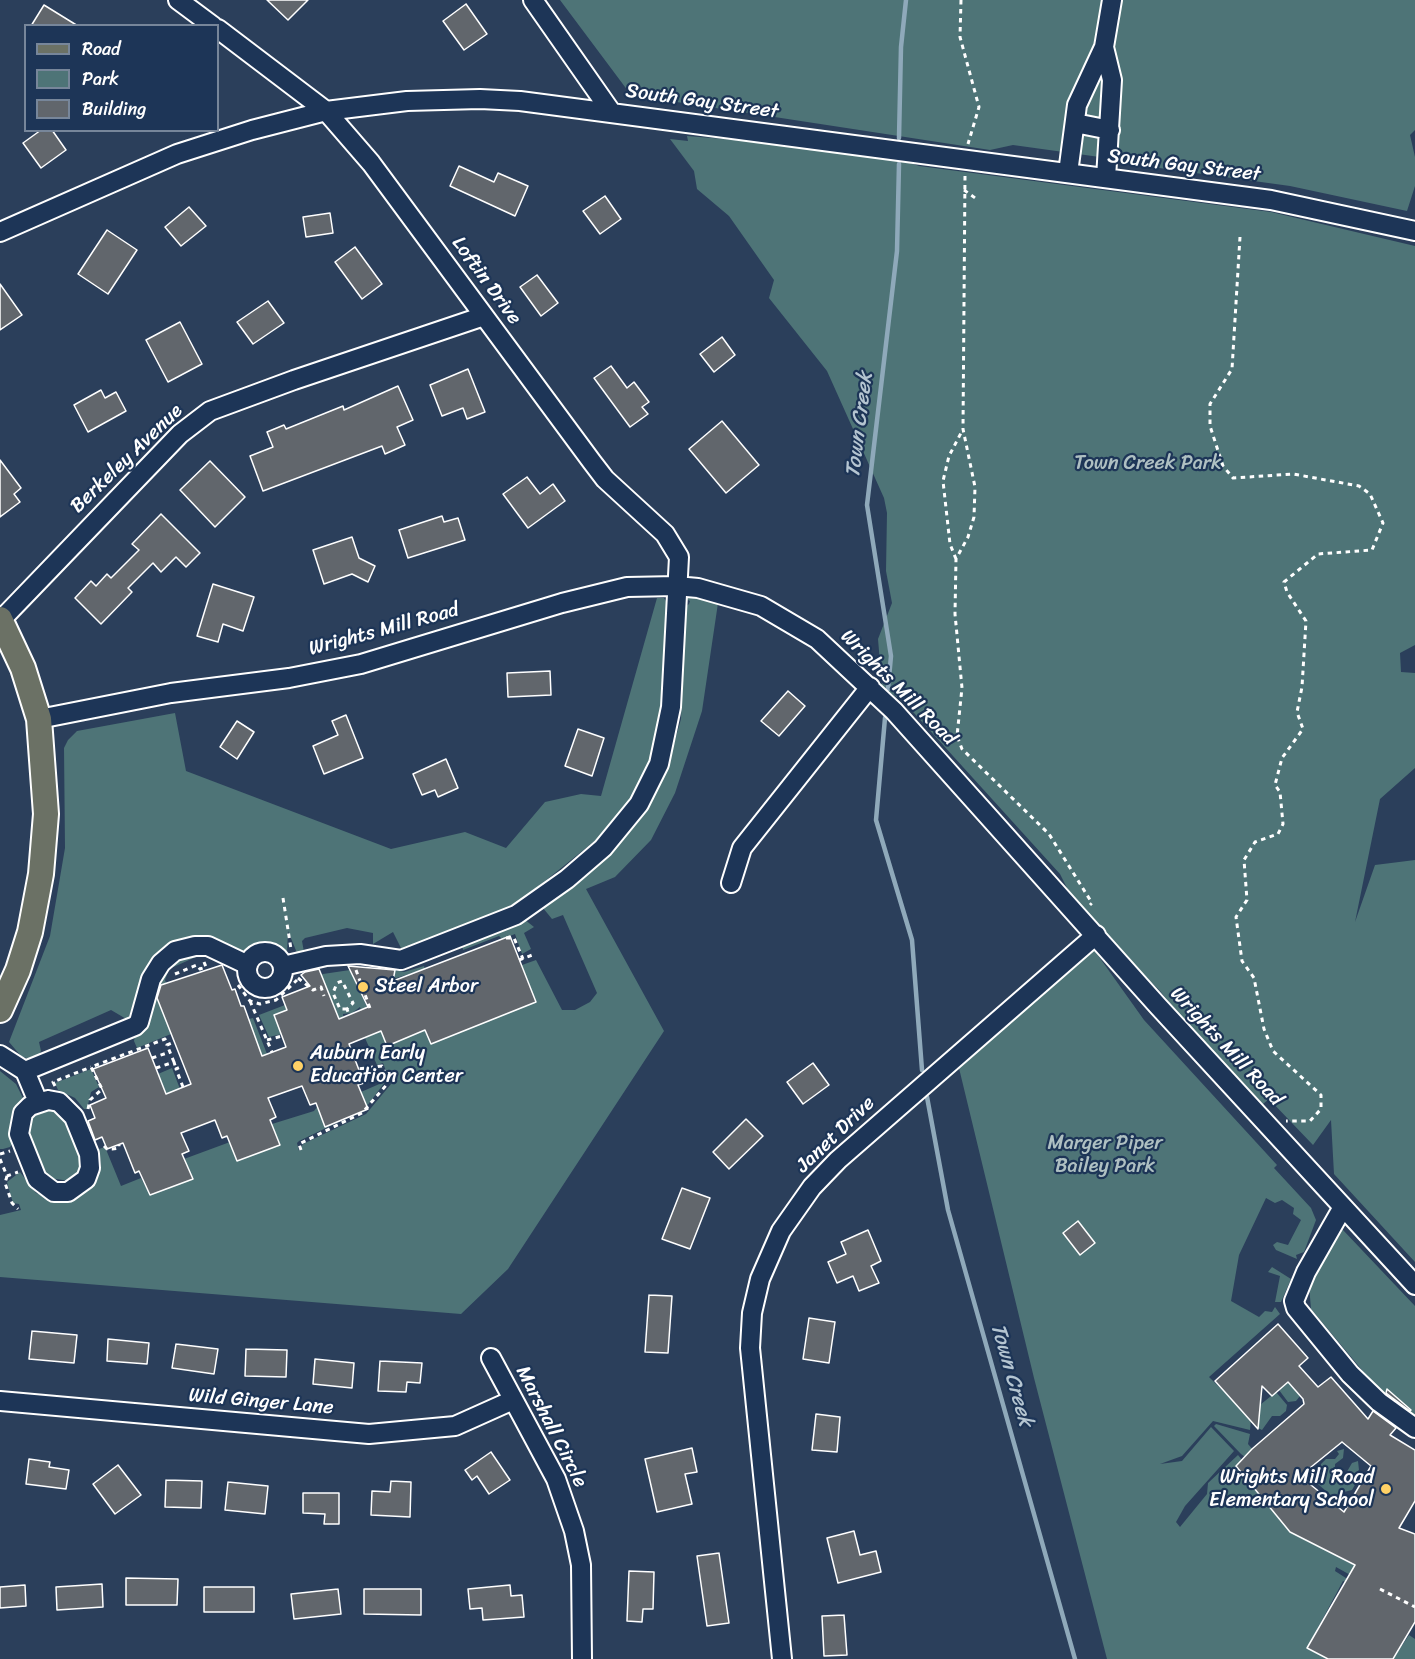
<!DOCTYPE html>
<style>
body{margin:0}
#map{position:relative;width:1415px;height:1659px;overflow:hidden;background:#2b3f5b;font-family:Sriracha,sans-serif}
canvas{display:block}
.legend{position:absolute;left:24px;top:24px;width:195px;height:108px;box-sizing:border-box;background:#1d3557;border:2px solid #77869a;margin:0;padding:8px 10px;list-style:none;font-size:18px;color:#fff}
.legend li{display:flex;align-items:center;gap:12px;height:30px}
.legend b{width:30px;border:2px solid #77869a}
</style>
<div id="map">
<canvas width="1415" height="1659"></canvas>
<ul class="legend">
<li><b style="height:8px;background:#6b7165"></b>Road</li>
<li><b style="height:16px;background:#4e7477"></b>Park</li>
<li><b style="height:16px;background:#61666c"></b>Building</li>
</ul>
</div>
<script>
const context = document.querySelector('canvas').getContext('2d');
context.lineJoin = 'round';
function fill(path, color) { context.fillStyle = color; context.fill(path, 'evenodd'); }
const poly = rows => new Path2D(rows.map(r => 'M' + r).join(''));
function stroke(path, color, width, dash) { context.strokeStyle = color; context.lineWidth = width; context.lineCap = dash ? 'butt' : 'round'; context.setLineDash(dash || []); context.stroke(path); }
function label(font, color, halo, rows, align = 'center') {
  context.font = font + ' Sriracha,sans-serif'; context.lineWidth = 4.5; context.setLineDash([]); context.textBaseline = 'middle'; context.strokeStyle = halo; context.fillStyle = color; for (const [text, x, y, turn = 0] of rows) {
    context.save(); context.translate(x, y); context.rotate((+turn || 0) * Math.PI / 180); context.textAlign = isNaN(turn) ? turn : align; if (halo) context.strokeText(text, 0, 0); context.fillText(text, 0, 0); context.restore();
  }
}
const green = poly([
 [560,0,1415,0,1415,130,1410,135,1415,157,1415,186,1407,211,1290,186,1123,163,1114,159,1013,145,990,150,631,95],
 [687,136,823,147,861,155,899,159,919,166,1271,212,1415,246,1415,645,1400,653,1401,672,1415,673,1415,768,1380,799,1355,922,1375,865,1415,860,1415,1262,1334,1174,1331,1120,1313,1145,1269,1099,1263,1104,1196,1035,1160,991,1076,906,1060,874,904,702,882,687,878,639,892,603,886,571,887,513,884,498,827,371,769,298,774,280,729,216,697,189,694,171,670,139,688,141],
 [689,597,718,603,702,711,675,793,651,840,615,877,586,889,664,1031,508,1269,461,1314,0,1277,0,1215,21,1210,19,1204,13,1203,7,1182,20,1172,36,1193,57,1201,68,1202,86,1192,94,1184,101,1168,99,1149,105,1147,121,1186,141,1178,150,1195,192,1179,184,1159,230,1142,237,1161,280,1145,272,1124,314,1111,317,1107,325,1126,351,1116,299,1141,297,1143,299,1151,303,1144,366,1114,391,1084,383,1063,377,1065,365,1038,377,1033,375,1028,379,1026,387,1046,425,1030,536,1002,522,965,536,960,562,1010,575,1010,590,1002,597,993,563,915,552,919,543,908,545,903,601,861,621,842,646,807,667,759,670,758,681,719,684,608,689,604,690,601,686,599],
 [657,598,664,598,666,601,665,687,656,747,632,800,607,831,524,898,503,910,402,950,393,932,373,944,373,933,347,928,305,938,302,941,304,952,297,953,288,931,287,953,277,946,262,943,246,953,218,941,157,955,141,980,128,1020,111,1010,39,1042,41,1051,38,1057,29,1059,21,1056,9,1042,50,936,65,848,64,748,68,740,77,731,175,713,186,771,391,849,465,832,506,848,545,802,581,794,601,796],
 [524,919,534,927,524,933,531,949,522,954,515,934,502,939,499,936,463,950,462,945],
 [1092,947,1144,1020,1277,1165,1274,1168,1311,1208,1316,1220,1304,1252,1296,1255,1297,1259,1276,1250,1273,1245,1277,1242,1288,1245,1301,1220,1293,1214,1294,1208,1282,1200,1275,1203,1266,1198,1239,1255,1231,1301,1259,1317,1265,1311,1272,1312,1275,1307,1280,1314,1209,1377,1251,1418,1250,1430,1213,1421,1182,1456,1160,1464,1182,1461,1211,1427,1234,1451,1185,1506,1176,1522,1180,1527,1207,1494,1208,1483,1238,1455,1242,1460,1236,1467,1290,1532,1375,1576,1370,1586,1336,1567,1335,1571,1349,1580,1347,1582,1343,1581,1307,1648,1328,1659,1107,1659,1034,1378,958,1064],
 [198,956,169,969,165,980,166,983,158,986,163,974,176,962,187,957],
 [424,966,425,969,390,980,360,971,394,979,395,970,404,972],
 [350,970,367,1007,361,1010,360,1007,352,1013,343,1014,344,1021,340,1022,307,982,323,974],
 [155,992,171,1034,137,1048,134,1041,135,1036,146,1030],
 [285,1005,287,1010,274,1015,282,1034,269,1037,259,1015],
 [253,1018,267,1054,233,1068,249,1019],
 [172,1068,180,1089,166,1094,158,1074],
 [91,1069,99,1087,91,1092,87,1109,84,1109,75,1098,58,1090,55,1083],
 [0,1071,16,1084,23,1098,11,1124,13,1143,10,1147,3,1149,0,1149],
 [383,1075,385,1082,367,1106,361,1092,384,1082],
 [46,1109,54,1110,66,1119,83,1159,77,1176,69,1181,50,1178,43,1171,27,1133,30,1119,36,1112],
 [1343,1230,1415,1306,1415,1419,1407,1414,1410,1410,1387,1390,1384,1394,1377,1388,1311,1309,1309,1285,1339,1231],
 [1272,1267,1291,1279,1281,1302,1275,1302,1280,1276,1268,1272],
 [1288,1382,1300,1396,1296,1401,1288,1402,1279,1390],
 [1276,1392,1287,1405,1286,1411,1280,1416,1272,1416,1262,1430,1258,1428,1255,1409],
 [1216,1424,1250,1434,1248,1444,1253,1450,1245,1457,1241,1454,1214,1426],
 [1344,1449,1343,1458,1335,1464,1335,1472,1345,1475,1352,1463,1358,1461,1359,1470,1354,1474,1356,1483,1352,1490,1344,1492,1340,1503,1312,1479,1306,1481,1304,1479,1310,1473,1314,1475,1320,1472,1321,1464,1326,1459,1335,1459,1339,1454,1337,1451],
 [1409,1635,1415,1639,1415,1659,1393,1659]
]);
const stream = poly([
 [899,138,901,47,906,0],
 [888,689,891,656,867,505,897,251,899,164],
 [885,718,876,820,912,940,922,1070],
 [927,1097,948,1210,1075,1659]
]);
const building = poly([
 [267,0,308,0,288,20,267,0],
 [466,4,487,34,464,50,443,21,466,4],
 [44,5,78,26,31,26,44,5],
 [41,130,52,130,66,150,41,168,23,143,41,130],
 [459,166,494,182,498,173,528,186,515,216,450,186,459,166],
 [605,196,621,219,600,234,583,211,605,196],
 [189,207,206,226,181,246,165,227,189,207],
 [330,213,333,233,306,237,303,217,330,213],
 [107,230,137,250,108,294,78,274,107,230],
 [355,247,382,284,362,299,335,262,355,247],
 [537,275,558,303,541,316,520,287,537,275],
 [0,284,22,315,0,330,0,284],
 [268,301,284,323,253,344,237,322,268,301],
 [180,322,202,364,168,382,146,340,180,322],
 [722,337,735,355,714,372,700,354,722,337],
 [611,366,627,388,634,382,649,402,642,407,648,414,630,427,594,378,611,366],
 [468,369,485,412,467,419,463,408,442,416,430,385,468,369],
 [398,386,413,420,397,427,405,445,385,454,382,446,263,491,250,456,273,447,267,432,284,425,286,429,343,406,344,410,398,386],
 [101,390,105,398,116,392,126,411,88,432,74,405,101,390],
 [722,421,759,465,726,493,689,449,722,421],
 [0,460,21,488,14,494,20,502,0,517,0,460],
 [210,461,245,497,215,527,180,490,210,461],
 [527,477,540,494,553,484,565,501,528,528,503,494,527,477],
 [161,514,200,553,186,567,176,557,161,572,153,563,128,588,132,592,101,624,75,598,91,581,96,586,107,574,111,578,139,550,132,544,161,514],
 [442,516,444,522,458,518,465,540,408,558,399,530,442,516],
 [352,537,359,558,375,566,368,582,352,574,324,584,313,550,352,537],
 [213,584,254,597,243,631,223,624,218,642,197,636,213,584],
 [550,671,551,695,508,697,507,673,550,671],
 [788,691,805,706,779,736,761,721,788,691],
 [346,715,363,758,324,774,313,746,338,735,332,721,346,715],
 [237,721,254,732,237,759,220,747,237,721],
 [578,729,604,738,592,776,565,766,578,729],
 [446,759,458,788,438,797,435,790,422,795,413,774,446,759],
 [510,936,536,1002,431,1044,425,1030,387,1046,381,1031,349,1044,364,1083,358,1085,368,1109,325,1127,316,1103,310,1105,302,1086,268,1098,276,1117,270,1120,280,1145,237,1161,227,1136,222,1138,215,1120,181,1133,189,1151,182,1154,193,1179,150,1195,139,1171,135,1173,123,1143,107,1149,102,1137,95,1140,88,1121,95,1118,90,1105,106,1098,93,1069,148,1048,166,1094,191,1084,157,998,161,985,222,965,232,990,235,989,241,1006,244,1006,262,1056,286,1047,274,1015,287,1010,282,997,310,986,301,975,305,972,319,969,339,1019,368,1007,348,966,395,970,393,981,510,936],
 [813,1063,829,1085,803,1104,787,1082,813,1063],
 [746,1119,763,1136,729,1169,713,1152,746,1119],
 [682,1188,710,1198,690,1249,662,1239,682,1188],
 [1078,1221,1095,1243,1080,1255,1063,1233,1078,1221],
 [868,1230,881,1261,871,1266,879,1283,859,1291,853,1276,837,1283,828,1262,846,1254,841,1242,868,1230],
 [649,1295,672,1296,668,1353,645,1352,649,1295],
 [809,1318,835,1322,829,1363,803,1359,809,1318],
 [1278,1324,1308,1358,1299,1366,1318,1387,1331,1377,1368,1419,1373,1411,1396,1428,1390,1435,1415,1450,1415,1501,1399,1528,1415,1534,1415,1622,1393,1659,1328,1659,1307,1648,1355,1565,1290,1532,1236,1466,1252,1449,1304,1404,1303,1399,1288,1382,1272,1396,1262,1386,1258,1429,1215,1381,1278,1324],
 [1342,1442,1371,1466,1344,1512,1300,1476,1342,1442],
 [32,1331,77,1335,74,1363,29,1359,32,1331],
 [108,1339,149,1343,147,1364,107,1361,108,1339],
 [176,1344,218,1349,214,1374,172,1368,176,1344],
 [246,1349,287,1350,286,1377,245,1376,246,1349],
 [315,1359,354,1363,352,1388,313,1384,315,1359],
 [380,1361,422,1363,420,1383,407,1382,406,1392,378,1391,380,1361],
 [1387,1389,1411,1410,1410,1411,1386,1393,1387,1389],
 [816,1414,840,1417,837,1452,812,1450,816,1414],
 [692,1448,697,1472,685,1474,692,1504,657,1512,645,1459,692,1448],
 [491,1452,510,1480,489,1494,477,1476,472,1480,465,1470,491,1452],
 [29,1459,50,1462,49,1467,69,1470,66,1489,26,1484,29,1459],
 [118,1465,141,1495,115,1514,93,1484,118,1465],
 [166,1480,202,1481,201,1508,165,1507,166,1480],
 [391,1481,411,1482,410,1517,371,1515,372,1491,390,1492,391,1481],
 [228,1482,268,1486,265,1514,225,1510,228,1482],
 [303,1493,339,1493,339,1524,324,1524,325,1514,303,1513,303,1493],
 [854,1531,860,1555,876,1551,881,1572,838,1583,827,1538,854,1531],
 [719,1553,729,1623,707,1626,697,1556,719,1553],
 [629,1571,654,1572,653,1609,643,1609,642,1622,627,1621,629,1571],
 [126,1578,178,1579,177,1605,126,1605,126,1578],
 [102,1584,103,1607,57,1610,56,1587,102,1584],
 [25,1585,26,1606,0,1608,0,1587,25,1585],
 [510,1585,511,1596,522,1595,524,1617,483,1620,482,1608,470,1609,468,1589,510,1585],
 [204,1587,254,1587,254,1612,204,1612,204,1587],
 [338,1589,341,1614,294,1619,291,1594,338,1589],
 [364,1589,421,1589,421,1615,364,1614,364,1589],
 [844,1615,847,1655,824,1656,822,1616,844,1615]
]);
const path = poly([
 [961,0,960,37,979,107,968,144],
 [965,176,963,429,975,487,974,517,968,537,956,559,955,614,962,688,957,736,962,749,1049,834,1092,903,1090,905],
 [964,190,978,200],
 [1240,237,1232,369,1210,404,1210,426,1223,466,1233,478,1293,474,1359,486,1370,494,1383,523,1372,550,1318,554,1284,582,1287,592,1306,621,1302,687,1297,712,1303,729,1282,758,1275,785,1280,792,1283,824,1278,834,1255,842,1244,860,1247,900,1236,917,1242,961,1254,978,1264,1029,1273,1051,1321,1095,1321,1109,1310,1121,1286,1121],
 [956,559,950,544,943,481,949,456,962,431],
 [283,898,291,949],
 [506,938,514,938,523,959],
 [519,960,535,954],
 [356,970,371,1011],
 [175,974,197,965,200,969,206,967,204,962],
 [298,978,313,990,321,987,324,996],
 [238,985,250,1001,260,1004,276,1000,297,980],
 [250,1001,272,1052],
 [347,1009,340,1009,333,993,337,983,342,981,353,1003,347,1009,348,1012],
 [267,1040,282,1036],
 [152,1058,170,1052],
 [174,1062,167,1045,174,1042],
 [156,1068,174,1062,176,1069],
 [55,1086,53,1082,91,1067],
 [183,1087,176,1069,183,1066],
 [88,1109,90,1100,102,1089,91,1067,165,1039,167,1045],
 [104,1146,107,1149,112,1149,119,1148,119,1145],
 [301,1150,299,1144,362,1113,389,1082,382,1066,358,1069],
 [0,1154,10,1151],
 [0,1159,7,1176,18,1172],
 [7,1176,5,1183,12,1203,18,1209],
 [1380,1589,1415,1607]
]);
const minor = poly([
 [178,0,213,26],
 [533,0,612,113],
 [218,29,326,111,371,163,592,462,605,479,665,534,679,557,671,707,659,764,639,804,603,848,567,879,516,915,401,960,360,954,326,956,283,966],
 [1104,47,1112,80,1106,178],
 [1075,123,1110,130],
 [1068,173,1077,105,1104,47,1112,0],
 [0,232,177,154,252,130,326,111,407,101,480,99,520,101,1271,200,1415,231],
 [0,621,180,434,210,411,294,380,484,316],
 [39,719,171,693,289,678,361,664,562,603,627,587,676,586,698,588,761,606,817,639,894,711,1158,1006,1415,1285],
 [731,883,742,848,870,687],
 '247 970a18 18 0 1 1 36 0a18 18 0 1 1-36 0Z',
 [0,1055,25,1071,38,1102],
 [25,1071,135,1026,139,1022,151,979,161,963,175,951,195,946,208,946,248,965],
 [48,1100,59,1102,74,1117,89,1154,90,1168,86,1179,68,1192,54,1192,37,1179,19,1134,23,1113,30,1106,48,1100],
 [1343,1207,1306,1272,1294,1301,1296,1308,1350,1374,1379,1402,1415,1428],
 [491,1358,556,1479,574,1531,581,1565,582,1659],
 [0,1401,369,1434,455,1426,513,1400],
 [782,1659,750,1348,752,1313,760,1279,781,1231,812,1187,838,1160,1096,935]
]);
const major = poly([
 [0,619,23,668,39,719,46,814,41,874,30,932,18,970,0,1010]
]);
const markers = [
 [363,987,6,"#ffd166"],
 [298,1066,6,"#ffd166"],
 [1386,1489,6,"#ffd166"]
];
const streetNames = [
 ["South Gay Street",702,102,8],
 ["South Gay Street",1184,166,7],
 ["Loftin Drive",486,281,54],
 ["Berkeley Avenue",127,459,-44],
 ["Wrights Mill Road",384,630,-15],
 ["Wrights Mill Road",898,688,45],
 ["Wrights Mill Road",1226,1047,47],
 ["Janet Drive",836,1135,-44],
 ["Wild Ginger Lane",261,1402,5],
 ["Marshall Circle",551,1427,63]
];
const parkNames = [
 ["Town Creek Park",1148,464],
 ["Marger Piper",1105,1144],
 ["Bailey Park",1105,1167]
];
const poiNames = [
 ["Steel Arbor",375,987],
 ["Auburn Early",310,1054],
 ["Education Center",310,1077],
 ["Wrights Mill Road",1374,1478,"right"],
 ["Elementary School",1374,1501,"right"]
];
const waterNames = [
 ["Town Creek",860,425,-83],
 ["Town Creek",1011,1375,74]
];
fill(green, '#4e7477');
stroke(stream, '#8fa9ba', 4.5);
fill(building, '#61666c');
stroke(building, '#fff', 1.5);
stroke(minor, '#fff', 22);
stroke(major, '#fff', 28);
stroke(path, '#fff', 3, [4.5, 4.5]);
stroke(minor, '#1d3557', 18);
stroke(major, '#6b7165', 24);
for (const [x, y, r, color] of markers) { const dot = new Path2D(); dot.arc(x, y, r, 0, 2 * Math.PI); context.fillStyle = color; context.fill(dot); stroke(dot, '#1d3557', 2); }
label('20px', '#fff', '#1d3557', streetNames);
label('20px', '#afc0c2', '#1d3557', parkNames);
label('20px', '#fff', '#1d3557', poiNames, 'left');
label('italic 21px', '#b5c5d1', '#1d3557', waterNames);
</script>
